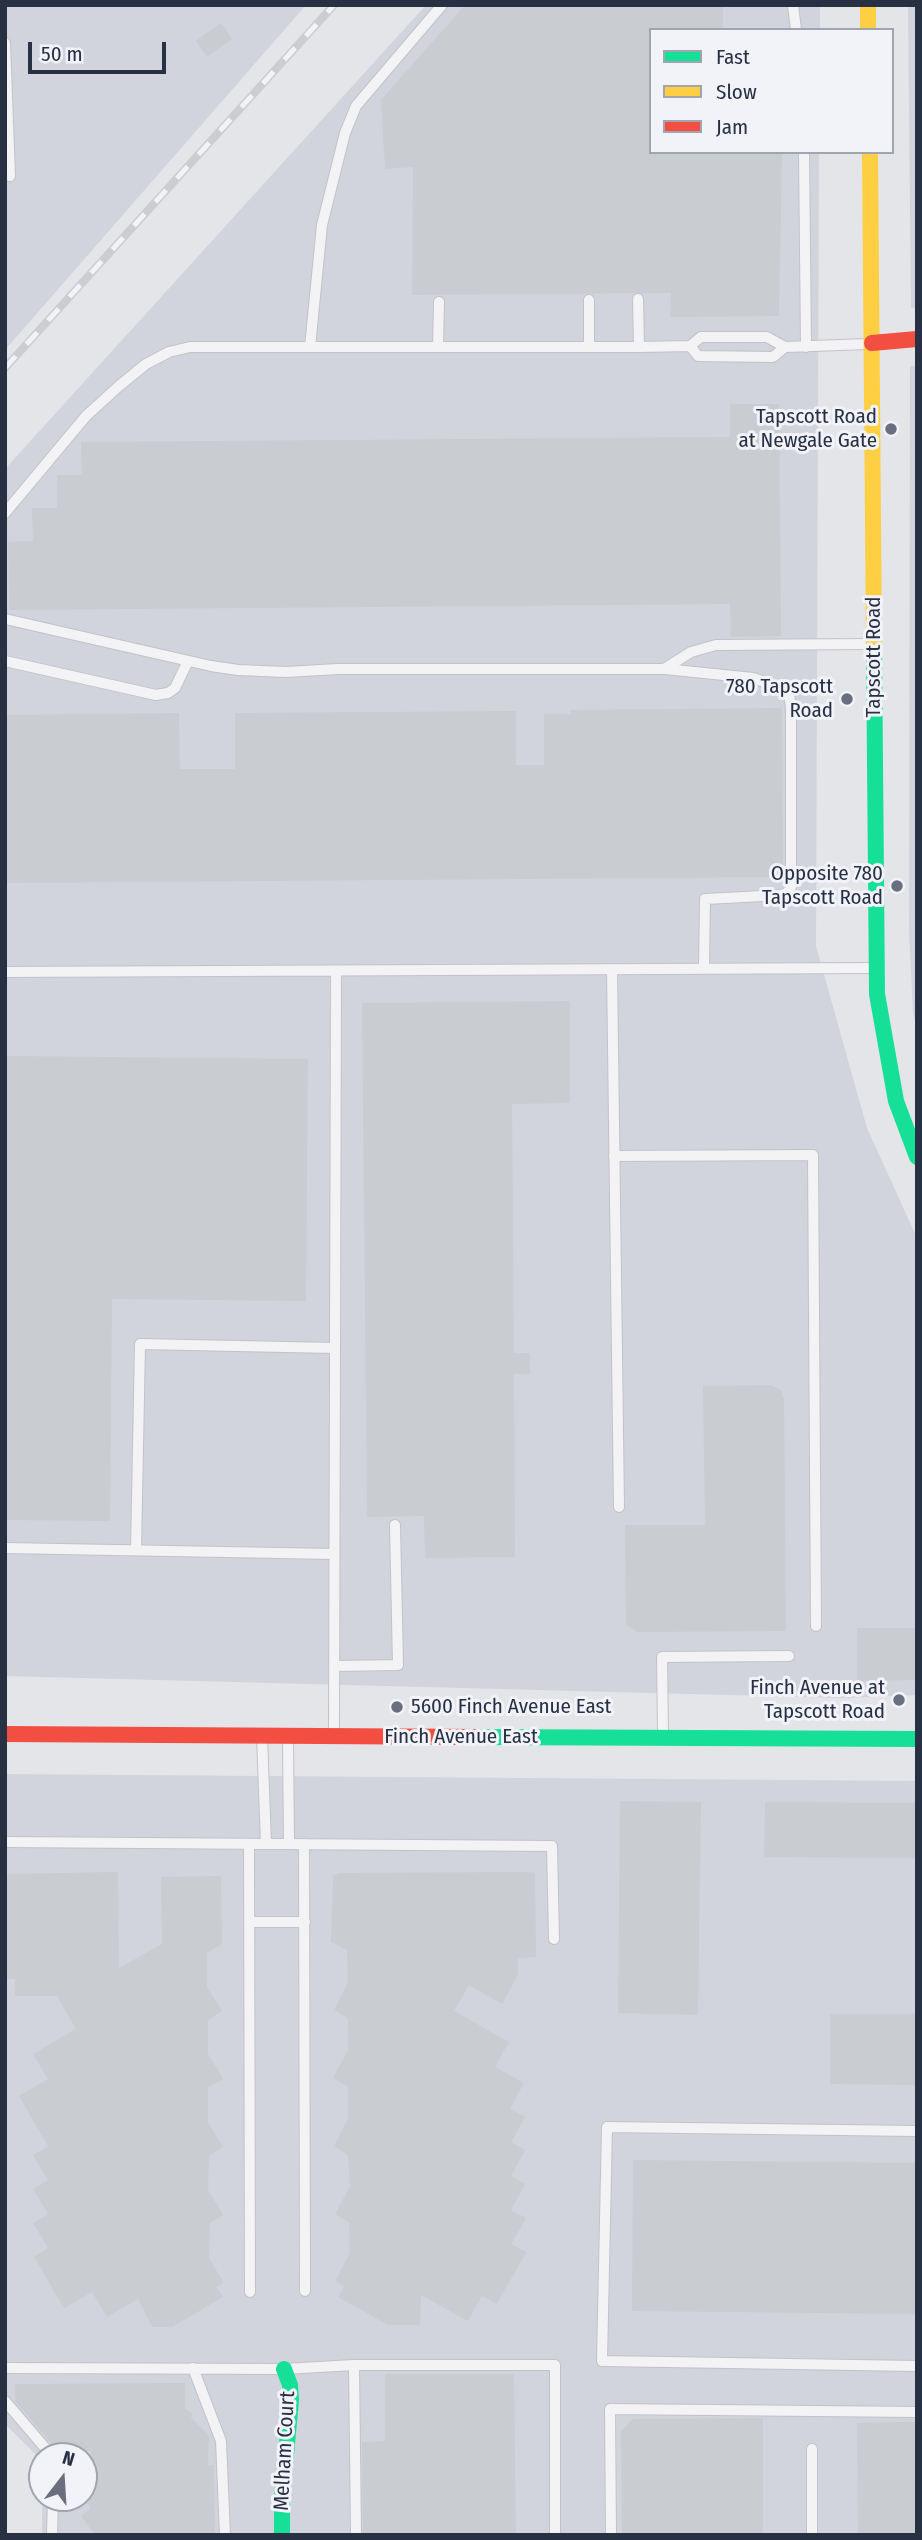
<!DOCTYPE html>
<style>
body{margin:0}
#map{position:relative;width:922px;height:2540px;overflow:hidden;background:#e3e5e9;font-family:"Fira Sans Condensed",sans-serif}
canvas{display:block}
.frame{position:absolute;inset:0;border:7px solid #283044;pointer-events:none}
.legend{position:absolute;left:649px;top:28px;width:245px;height:126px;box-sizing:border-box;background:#f1f3f8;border:2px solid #a1a5b0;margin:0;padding:9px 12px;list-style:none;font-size:21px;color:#283044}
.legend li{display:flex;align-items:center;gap:14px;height:35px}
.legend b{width:35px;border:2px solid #a1a5b0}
.north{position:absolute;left:28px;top:2442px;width:70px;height:70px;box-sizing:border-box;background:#f1f3f8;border:2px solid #a1a5b0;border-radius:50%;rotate:17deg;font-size:19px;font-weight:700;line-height:28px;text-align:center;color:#283044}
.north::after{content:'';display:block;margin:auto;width:24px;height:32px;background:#696f7e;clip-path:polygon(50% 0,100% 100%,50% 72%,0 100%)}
.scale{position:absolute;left:28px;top:42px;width:138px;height:32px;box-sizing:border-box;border:4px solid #283044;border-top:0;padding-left:9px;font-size:21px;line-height:24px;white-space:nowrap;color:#283044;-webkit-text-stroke:5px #f1f3f8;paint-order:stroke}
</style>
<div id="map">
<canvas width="922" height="2540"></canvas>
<div class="frame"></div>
<ul class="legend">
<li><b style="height:9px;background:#16e098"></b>Fast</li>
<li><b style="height:9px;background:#ffcf43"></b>Slow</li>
<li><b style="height:9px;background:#f24e42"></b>Jam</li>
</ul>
<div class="north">N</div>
<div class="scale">50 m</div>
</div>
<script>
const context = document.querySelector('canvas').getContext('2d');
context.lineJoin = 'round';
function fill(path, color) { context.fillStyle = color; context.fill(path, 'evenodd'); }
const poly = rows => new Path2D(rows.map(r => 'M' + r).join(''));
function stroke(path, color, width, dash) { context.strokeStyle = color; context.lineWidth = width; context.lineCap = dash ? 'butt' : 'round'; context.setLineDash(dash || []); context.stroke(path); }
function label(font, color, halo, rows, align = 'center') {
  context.font = font + ' "Fira Sans Condensed",sans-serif'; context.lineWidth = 6; context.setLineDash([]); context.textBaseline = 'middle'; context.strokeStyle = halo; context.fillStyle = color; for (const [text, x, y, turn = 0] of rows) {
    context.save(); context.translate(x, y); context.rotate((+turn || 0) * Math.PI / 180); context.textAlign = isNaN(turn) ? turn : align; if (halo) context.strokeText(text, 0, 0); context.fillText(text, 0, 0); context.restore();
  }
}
const built = poly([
 [5,5,306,5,5,350],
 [426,5,820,5,820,30,651,30,651,152,819,152,816,946,867,1128,917,1238,917,1695,842,1698,5,1676,5,469],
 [908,5,917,5,917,308,911,308],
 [910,366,917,366,917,1029,913,1012,909,931],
 [5,1774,917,1781,917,2535,42,2535,42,2461,5,2424],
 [42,2456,84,2456,84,2498,42,2498]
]);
const building = poly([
 [465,5,723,5,723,30,651,30,651,152,782,152,779,316,670,317,671,293,412,295,413,167,385,169,381,100],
 [221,23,232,39,207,57,196,41],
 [730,404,779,404,781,636,731,637,730,604,9,610,8,542,33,541,32,508,57,508,57,475,82,475,81,442,730,437],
 [782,708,783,877,5,883,5,715,179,713,180,769,235,769,235,713,516,711,516,765,544,765,544,714,571,714,571,710],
 [570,1001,570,1103,512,1104,514,1353,530,1353,530,1374,514,1374,515,1557,425,1558,424,1516,367,1517,362,1003],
 [5,1056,308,1059,306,1301,112,1299,110,1521,5,1520],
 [772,1385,782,1391,782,1397,784,1397,786,1631,637,1632,626,1624,625,1525,705,1525,703,1386],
 [857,1628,917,1628,917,1680,857,1681],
 [620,1801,701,1802,698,2015,618,2013],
 [765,1802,917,1803,917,1858,764,1857],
 [118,1872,119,1968,162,1944,161,1877,221,1876,222,1944,207,1953,207,1987,222,2011,208,2020,208,2054,223,2079,208,2087,208,2123,223,2147,209,2156,208,2190,223,2215,210,2223,209,2258,224,2283,216,2287,223,2297,172,2327,152,2327,138,2299,107,2317,92,2292,64,2308,34,2257,48,2248,33,2223,48,2214,33,2189,48,2180,33,2155,48,2146,19,2096,48,2079,33,2054,76,2029,57,1996,15,1996,15,1979,5,1979,5,1874],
 [529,1872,535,1873,536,1957,518,1958,518,1975,502,2004,469,1985,454,2011,509,2042,495,2067,524,2083,510,2109,525,2117,511,2142,525,2150,511,2176,525,2184,511,2210,526,2218,511,2244,526,2252,497,2304,482,2296,468,2321,421,2295,420,2325,388,2325,338,2297,344,2286,335,2281,350,2253,349,2222,335,2214,350,2186,348,2155,334,2146,348,2119,348,2087,333,2078,348,2050,348,2018,334,2010,348,1982,347,1950,331,1942,333,1875,337,1875,337,1873],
 [830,2014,917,2014,917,2085,830,2084],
 [633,2160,917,2163,917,2314,632,2311],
 [385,2374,514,2374,516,2535,363,2535,362,2442,385,2441],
 [185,2383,185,2408,192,2414,191,2418,209,2435,208,2465,214,2465,215,2535,95,2535,81,2516,91,2508,83,2498,84,2493,91,2487,91,2451,58,2451,15,2401,15,2384],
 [763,2418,763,2535,622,2535,621,2431,633,2419],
 [917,2422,917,2535,858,2535,857,2423]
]);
const lane = poly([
 [793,5,796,30],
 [5,43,10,176,5,175],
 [804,152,806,347],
 [638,299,639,347],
 [690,346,698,356,773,357,785,347],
 [310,347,322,225,345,133,356,106,442,5],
 [438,347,439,302],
 [589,347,589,300],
 [5,513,86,416,119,386,146,364,169,352,190,347,639,347,690,346,701,337,767,337,785,347,868,344],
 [5,619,211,666,238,670,286,672,338,669,664,669,691,652,716,645,871,644],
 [5,661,156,695,168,693,175,688,188,661],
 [665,669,753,678,785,689,789,695,791,706,791,887,787,893,782,895,705,899,704,969],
 [612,969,619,1507],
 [5,972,876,968],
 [614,1156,813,1155,816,1626],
 [5,1548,334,1554],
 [136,1550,140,1344,335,1348],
 [334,1666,398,1665,395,1525],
 [334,1733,336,971],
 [663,1734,662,1657,789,1656],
 [262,1736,266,1844],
 [288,1739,289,1844],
 [5,1842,552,1846,554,1939],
 [249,1844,250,2292],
 [304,1844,305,2291],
 [249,1922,305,1922],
 [917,2131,607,2127,602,2361,917,2366],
 [354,2365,356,2535],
 [5,2368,284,2369,354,2365,555,2365,555,2535],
 [193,2368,221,2441,225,2535],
 [5,2401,52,2456],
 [52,2535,53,2498],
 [611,2535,610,2409,917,2412],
 [812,2535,812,2449]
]);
const fast = poly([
 [874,645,877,994,896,1101,917,1157],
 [478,1737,917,1739],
 [282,2535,282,2499,291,2400,290,2385,284,2369]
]);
const slow = poly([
 [868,5,868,30],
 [870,152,874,645]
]);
const jam = poly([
 [872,343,917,339],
 [5,1734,478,1737]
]);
const rail = poly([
 [5,368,334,5]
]);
const markers = [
 [891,429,7,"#696f7e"],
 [847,699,7,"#696f7e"],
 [897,886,7,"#696f7e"],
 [899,1700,7,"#696f7e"],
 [397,1707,7,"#696f7e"]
];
const poiNames = [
 ["Tapscott Road",877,417],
 ["at Newgale Gate",877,441],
 ["780 Tapscott",833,687],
 ["Road",833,711],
 ["Opposite 780",883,874],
 ["Tapscott Road",883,898],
 ["Finch Avenue at",885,1688],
 ["Tapscott Road",885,1712],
 ["5600 Finch Avenue East",411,1707,"left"]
];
const streetNames = [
 ["Tapscott Road",874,657,-90],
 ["Finch Avenue East",461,1737],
 ["Melham Court",285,2451,-87]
];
fill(built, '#d1d4dc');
fill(building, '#c9ccd0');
stroke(lane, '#c1c3c7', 12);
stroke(lane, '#f3f3f5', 10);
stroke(fast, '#16e098', 16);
stroke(slow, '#ffcf43', 16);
stroke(jam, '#f24e42', 16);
stroke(rail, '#cccdd0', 8);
stroke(rail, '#f1f3f8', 5, [16]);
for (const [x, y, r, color] of markers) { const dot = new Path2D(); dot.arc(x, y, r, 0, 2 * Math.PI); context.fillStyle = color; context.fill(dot); stroke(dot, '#f1f3f8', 2.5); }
label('21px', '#283044', '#f1f3f8', poiNames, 'right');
label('21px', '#283044', '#f1f3f8', streetNames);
</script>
